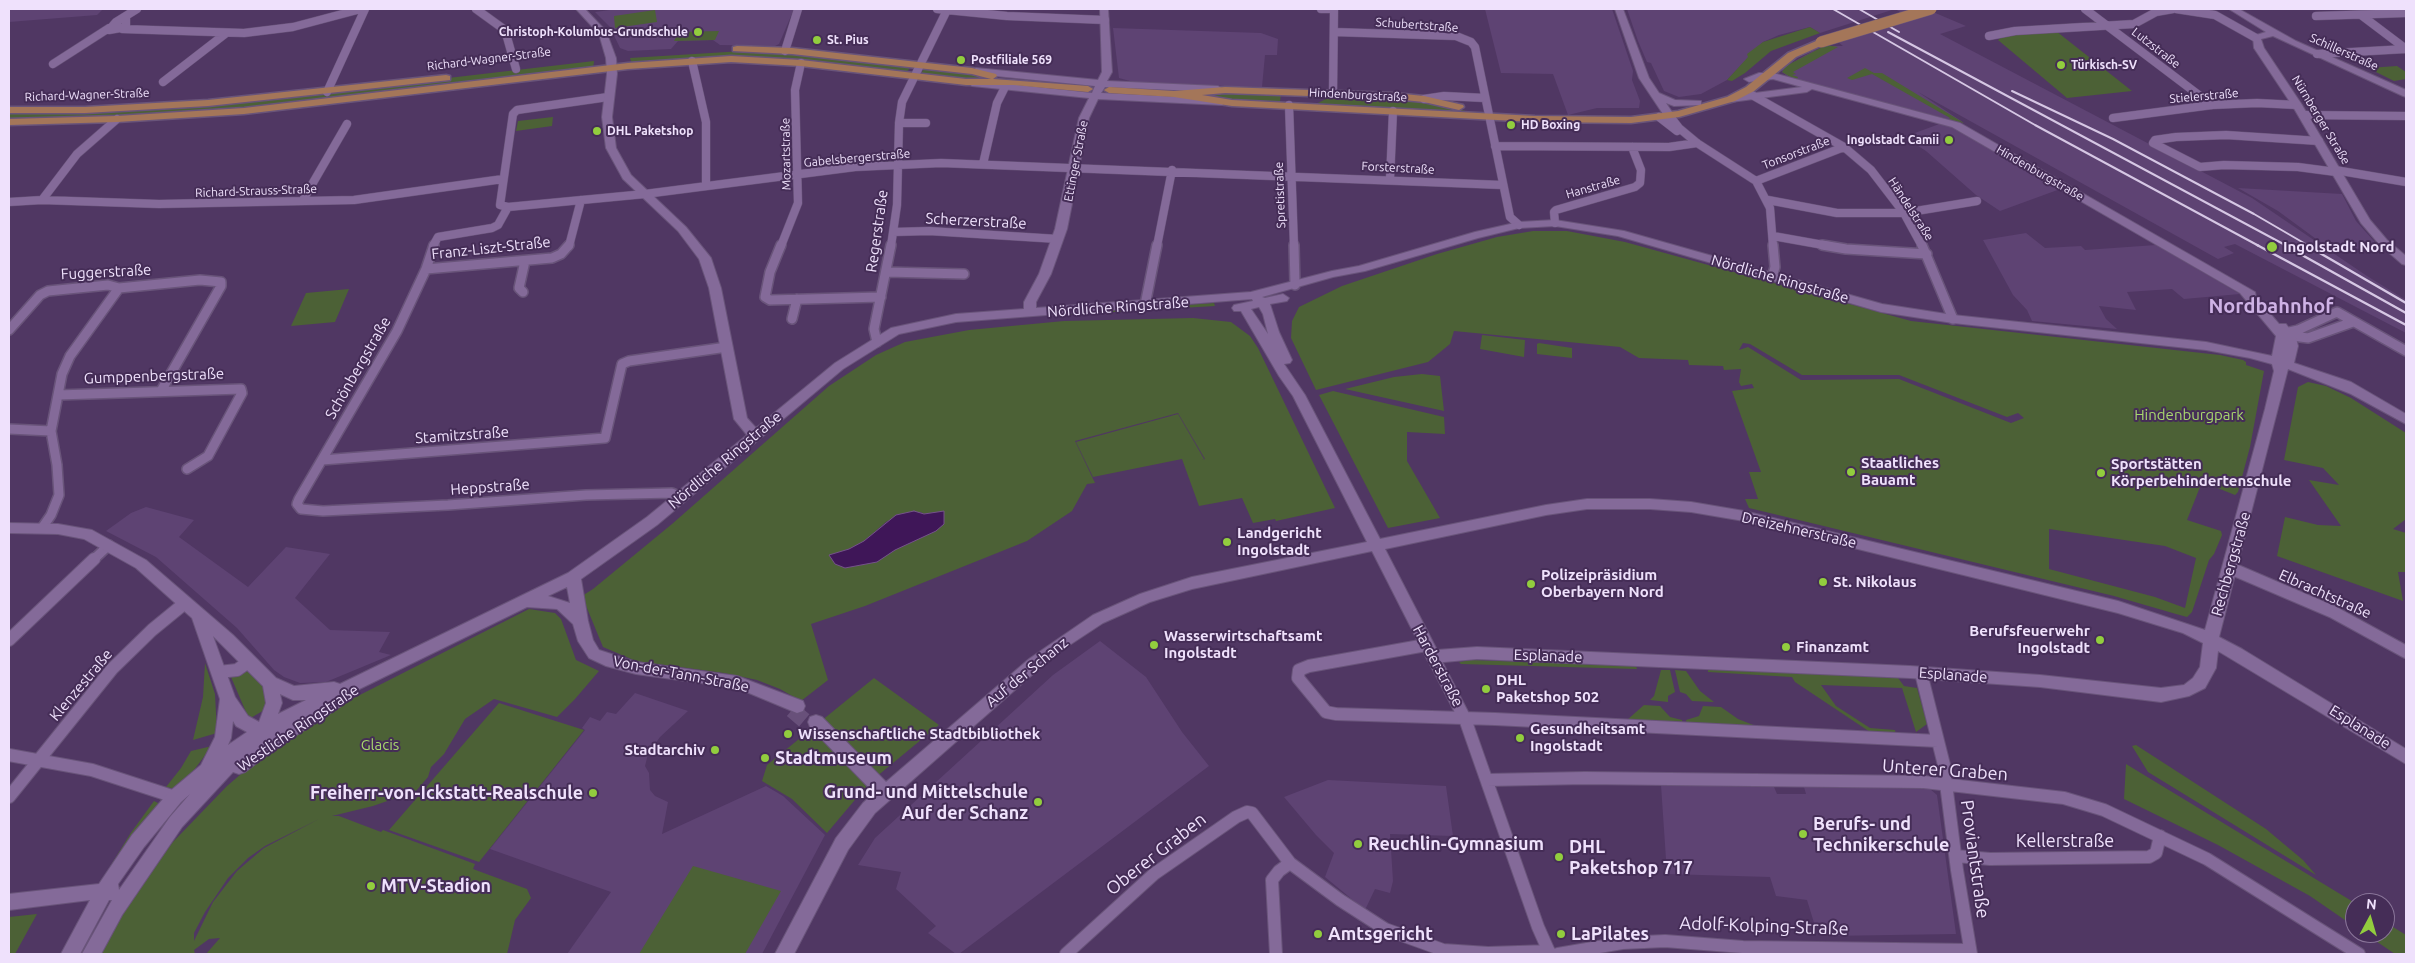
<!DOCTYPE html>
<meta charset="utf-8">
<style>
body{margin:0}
#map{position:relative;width:2415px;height:963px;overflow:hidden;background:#503763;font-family:Ubuntu,sans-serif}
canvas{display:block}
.frame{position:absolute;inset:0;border:10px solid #efe1fc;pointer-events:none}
.north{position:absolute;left:2345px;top:893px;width:50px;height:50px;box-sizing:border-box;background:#452d57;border:1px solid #897599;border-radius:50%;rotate:6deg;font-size:14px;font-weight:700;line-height:20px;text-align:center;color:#efe1fc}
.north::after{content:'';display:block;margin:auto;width:18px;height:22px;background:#92cd3e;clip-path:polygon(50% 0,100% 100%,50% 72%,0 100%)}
</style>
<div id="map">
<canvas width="2415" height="963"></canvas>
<div class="frame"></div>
<div class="north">N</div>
</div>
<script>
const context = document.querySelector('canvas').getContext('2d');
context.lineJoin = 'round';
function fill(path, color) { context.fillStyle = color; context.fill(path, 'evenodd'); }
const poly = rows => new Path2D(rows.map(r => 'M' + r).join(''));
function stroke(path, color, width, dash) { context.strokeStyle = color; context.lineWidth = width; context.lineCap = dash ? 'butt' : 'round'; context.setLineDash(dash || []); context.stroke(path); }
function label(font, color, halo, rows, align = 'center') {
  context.font = font + ' Ubuntu,sans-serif'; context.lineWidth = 4; context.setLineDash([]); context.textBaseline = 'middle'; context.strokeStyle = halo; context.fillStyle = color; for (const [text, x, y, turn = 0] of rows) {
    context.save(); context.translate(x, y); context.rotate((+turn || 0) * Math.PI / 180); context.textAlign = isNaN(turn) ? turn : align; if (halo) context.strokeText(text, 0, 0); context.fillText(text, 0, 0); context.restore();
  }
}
const built = poly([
 [9,9,103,9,97,15,9,22],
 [617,9,794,9,779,44,775,46,720,45,713,40,678,41,671,49,628,51,620,48,610,27,595,12],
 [1485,9,1612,9,1633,71,1632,80,1640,101,1639,108,1597,108,1568,115,1553,74,1501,73],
 [1627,9,1926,9,1966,26,1940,34,2252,198,2367,276,2406,300,2406,333,2235,244,2224,247,2234,253,2218,259,1918,92,1964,123,1790,78,1782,72,1783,68,1813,51,1834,46,1843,46,1837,41,1911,18,1895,9,1820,33,1810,27,1779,35,1763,42,1727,80,1701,94,1679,97,1664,91,1651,63,1647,62,1638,41],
 [1113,28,1261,33,1278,39,1277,55,1265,55,1262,87,1137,83,1119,78],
 [1942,123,1951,126,2063,188,2000,211,1976,195,1926,151,1904,137],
 [2238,188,2342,194,2356,221,2382,250,2327,247,2278,211],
 [2026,233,2045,248,2081,246,2085,250,2156,245,2240,294,2184,299,2172,289,2127,292,2136,310,2099,306,2106,319,2117,329,2032,321,2027,310,2013,295,1983,240],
 [146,507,194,520,179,537,248,587,286,547,330,554,295,598,330,630,390,632,379,652,391,655,326,682,300,683,284,677,274,670,237,628,156,557,106,531,131,513],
 [1100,641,1146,677,1182,732,1209,766,959,954,956,954,928,933,936,926,896,889,901,872,858,865,875,838,1053,675],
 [635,693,688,711,660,737,648,754,645,766,649,773,650,790,655,796,668,802,662,834,766,786,783,796,825,835,762,954,567,954,611,892,490,849,585,730,582,728,590,717,600,721,607,712,616,714],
 [1328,780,1446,786,1453,836,1390,834,1393,881,1390,893,1375,889,1365,910,1325,877,1334,853,1316,835,1284,797],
 [1661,785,1774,787,1777,794,1806,794,1804,787,1930,789,1937,795,1956,934,1828,936,1815,926,1807,900,1776,896,1770,877,1667,874]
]);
const green = poly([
 [655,10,657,22,615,28,614,16],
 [1810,27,1820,33,1771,51,1745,73,1732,81,1727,80,1748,57,1747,54,1763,42],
 [719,31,715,40,674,41,679,32],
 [2056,31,2132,91,2067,98,1998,40,2004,35],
 [1826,45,1838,47,1793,72,1796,74,1792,75,1798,77,1797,79,1818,85,1792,78,1782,72,1786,66],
 [743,51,790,53,911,66,905,75,738,58,632,64,630,58],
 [594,61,593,69,231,111,52,120,9,120,9,111,208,106],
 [2397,66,2406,72,2406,79,2394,81,2368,68],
 [925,67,972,73,999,79,974,80,920,75],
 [1865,68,1874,73,1882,73,1964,123,1948,120,1950,118,1872,74,1852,80,1847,78],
 [1229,92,1281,93,1280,102,1228,100,1196,94],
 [1334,95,1392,97,1432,103,1470,112,1316,104],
 [553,117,552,126,516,131,518,121],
 [1533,231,1567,231,1625,242,1911,321,2220,355,2243,360,2246,362,2246,365,2264,371,2250,447,2238,492,2235,495,2215,487,2200,487,2187,520,2221,531,2222,535,2214,554,2209,560,2192,612,2187,617,2176,614,2114,596,1749,508,1745,499,1758,499,1749,472,1761,472,1732,391,1754,388,1752,384,1741,386,1739,382,1741,369,1724,370,1723,366,1689,365,1688,360,1639,358,1620,347,1454,331,1450,344,1428,362,1316,390,1291,338,1292,321,1299,307,1342,286,1437,254,1497,237],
 [1743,343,1750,344,1802,375,1899,375,2007,417,2018,413,2024,418,2011,423,1899,379,1801,380,1748,347,1739,350],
 [2049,529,2165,546,2196,558,2185,608,2155,597,2049,569],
 [349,289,335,322,291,326,306,293],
 [1214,303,1215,306,1064,315,1064,313],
 [1193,318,1231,322,1250,336,1258,348,1335,508,1276,521,1275,519,1253,523,1242,498,1199,506,1182,459,1093,477,1076,442,1178,414,1204,459,1202,460,1205,459,1178,413,1075,441,1095,483,1087,484,1072,511,1027,541,865,606,811,624,828,680,801,701,780,689,757,680,724,673,636,661,603,647,582,596,593,589,672,524,829,386,876,355,905,342,969,330,1064,321],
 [921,512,924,514,936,512,936,531,895,550,877,562,845,568,830,555,849,549,864,541,887,521],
 [1482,335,1525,340,1524,357,1480,349],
 [1539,343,1572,348,1572,358,1537,354,1537,344],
 [1422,374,1440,376,1444,411,1345,389,1394,377],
 [2308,382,2326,386,2351,398,2406,433,2406,519,2393,529,2406,533,2406,572,2398,572,2403,601,2277,556,2285,517,2318,525,2341,526,2309,480,2339,485,2323,468,2284,460,2298,387],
 [1333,391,1444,417,1445,434,1407,432,1407,461,1440,518,1388,528,1319,395],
 [529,609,555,613,561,619,576,660,599,671,575,699,557,717,494,699,465,719,444,754,431,767,428,777,416,791,373,806,332,816,339,816,381,832,383,830,475,864,473,869,527,889,531,898,515,920,507,954,206,954,220,938,209,939,194,950,195,954,100,954,126,909,172,843,227,786,261,757,344,703],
 [319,819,264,848,237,871,213,902,194,941,194,933,205,912,228,878,248,858,265,846],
 [1471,660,1636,666,1637,669,1461,664,1459,662],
 [205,663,215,694,217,733,193,740,203,697],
 [250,668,261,678,268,694,266,709,249,719,231,677],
 [1708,668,1898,678,1904,686,1917,688,1927,724,1916,732,1902,688,1821,685,1836,706,1870,728,1895,730,1896,735,1870,732,1795,682,1792,677,1708,672],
 [1661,670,1670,670,1675,692,1668,696,1668,702,1650,700,1654,696],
 [1675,670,1686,671,1700,691,1714,702,1692,701,1686,694,1680,692],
 [874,678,939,725,870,782,827,833,792,799,762,781,767,765],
 [499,703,584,730,479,862,389,830],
 [1644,705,1660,706,1670,717,1682,720,1683,726,1627,720],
 [1703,706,1721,707,1738,719,1756,726,1687,726,1686,720,1699,716],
 [2136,745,2266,829,2303,860,2316,875,2148,772,2132,746],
 [212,746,191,774,175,789,166,787,181,768,191,751],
 [2126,764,2355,903,2355,927,2310,896,2218,845,2124,799],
 [154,801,160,804,108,870,130,834],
 [693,866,781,891,745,954,639,954],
 [37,914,15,954,9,954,9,917],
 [2385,922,2406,935,2406,954,2395,954,2364,933,2385,933]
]);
const water = poly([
 [914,511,924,514,944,511,944,524,936,531,895,550,877,562,845,568,835,564,829,555,849,549,864,541,896,515,914,511]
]);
const secondaryTunnel = poly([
 [792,710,811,726]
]);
const streetFar2 = poly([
 [476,9,505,30,516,69],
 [937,9,1007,16,1105,20],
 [1321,9,1334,9],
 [2085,9,2212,105],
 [2176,9,2215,15,2256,38],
 [2361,15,2406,49],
 [126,16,126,27,109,30,116,22,137,9],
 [2316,16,2406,13],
 [122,29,244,33,293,27,361,9],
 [1334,32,1456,36,1471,42,1475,47,1510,217,1519,225],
 [1989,36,2015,31,2134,24,2156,12,2173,9],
 [785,51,798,9],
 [2317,54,2406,49],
 [692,61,706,122,706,186],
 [53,64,109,28],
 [163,82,225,34],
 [327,92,365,9],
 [1333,94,1334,9],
 [1752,95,1844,147,1871,170,1904,213,1922,246],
 [608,97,517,110,513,114,500,205,508,207,645,194,855,167,941,163,1502,185],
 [1424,99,1444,96,1485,98],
 [1289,105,1294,246],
 [1669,115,1679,128,1697,143,1756,181,1770,208,1773,246],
 [2303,115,2406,116],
 [1659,117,1677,131],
 [2113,118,2212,105,2257,103,2297,105],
 [899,123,926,123],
 [2319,141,2226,135,2176,137,2155,140,2153,143,2200,167,2224,165,2298,167,2336,172],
 [1495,146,1669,147,1697,143],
 [983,164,997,103,1005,87],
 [2335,170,2406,182],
 [1390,179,1393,111],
 [1756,181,1844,147],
 [42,200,77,154,117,119],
 [303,200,347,124],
 [1768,200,1837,213,1904,213,1977,201],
 [9,202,42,200,159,204,354,200,503,179],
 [1555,223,1554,212,1556,210,1635,187,1640,183,1641,170,1632,147],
 [893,232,929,231,1058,239],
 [1773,236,1829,246],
 [433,246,438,237,492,228,498,225,508,207],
 [569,246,581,200],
 [781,246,798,203,795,90,801,63],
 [891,246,897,205,899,123,902,102,947,10],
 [1157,246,1172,170]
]);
const streetFar1 = poly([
 [434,245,426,269,397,331,299,499,297,504,301,509,323,511,448,505,586,495,672,493,681,497],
 [781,245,770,272,765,297,770,300,881,297],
 [1294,245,1295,285],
 [1822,245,1846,249,1927,254],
 [1922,245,1953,319],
 [426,269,552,258,561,254,569,245],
 [887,272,964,274],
 [1772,277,1775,267,1773,245],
 [523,292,519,288,525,261],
 [1145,305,1157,245],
 [792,319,797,299],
 [9,330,40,295,48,291,108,285,119,288,200,280,221,282,221,286,161,391],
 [2281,334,2298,330,2337,312,2406,351],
 [2285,335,2308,338,2353,322],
 [877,342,874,329,891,245],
 [58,395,241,389,242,393,208,456,187,469],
 [9,429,51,431],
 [322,460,605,438,622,364,629,361,727,347],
 [42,528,51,515,59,495,57,465,51,431,62,374,70,356,119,288],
 [93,560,109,545]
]);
const street = poly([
 [2230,568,2333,612,2406,652],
 [9,640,94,559],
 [1426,645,1309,666,1299,670,1298,678,1326,712,1336,714,1495,719,1938,741],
 [1433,657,1465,719,1538,927,1550,954],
 [219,672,237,670,244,665,247,658],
 [1921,673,1944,765],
 [9,755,92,770,175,797],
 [1944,768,1957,870,1971,954],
 [1487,780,1585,778,1924,782,2064,798,2104,810,2207,859,2359,954],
 [9,797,112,669,152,630,185,603],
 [1956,856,1990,859,2149,857,2156,853,2160,836],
 [1066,954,1154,874,1236,817,1247,812,1252,813,1290,863,1340,900,1385,929,1443,950,1488,953,1549,951],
 [1276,954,1272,880,1279,871,1290,863],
 [1558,954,1622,943,1665,941,1743,947,1970,950]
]);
const secondary = poly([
 [576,9,585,9,606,31,616,58,617,74,612,117,616,148,631,175,686,227,711,258,721,288,747,418,756,428,835,363,891,328,956,314,1024,309,1024,302,1039,274,1055,229,1079,118,1089,98,972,86,967,83,972,80,1092,93,1095,86,976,74,971,71,976,68,1098,80,1102,72,1100,9,1108,9,1112,72,1107,81,1218,86,1223,89,1218,92,1105,87,1101,93,1222,99,1227,102,1222,105,1098,99,1089,118,1067,229,1051,274,1036,302,1036,308,1251,292,1332,271,1359,266,1475,232,1519,222,1555,220,1624,231,1882,304,1953,315,2206,342,2272,356,2276,336,2240,293,1952,127,1812,89,1807,92,1731,102,1726,99,1731,96,1802,87,1773,79,1749,82,1744,79,1759,73,1773,73,1960,123,2255,292,2256,297,2279,324,2286,324,2296,338,2298,346,2294,363,2351,382,2406,414,2406,424,2351,394,2288,369,2219,637,2242,649,2406,749,2406,764,2218,651,2216,668,2205,688,2189,696,2161,702,2040,687,1910,678,1477,659,1433,663,1428,661,1372,551,1192,589,1150,602,1103,623,1065,648,1041,667,875,813,848,850,794,954,775,954,836,838,863,803,874,793,810,727,808,722,810,717,816,715,822,717,886,782,1029,659,1093,615,1140,594,1192,577,1367,542,1293,396,1279,376,1241,311,1234,311,1232,308,1234,305,1253,301,1252,299,956,322,899,334,843,369,657,525,581,579,588,621,593,640,599,650,636,662,737,676,803,701,805,706,803,711,797,713,737,688,636,674,606,666,589,658,578,641,573,624,557,609,527,607,341,698,343,701,341,706,272,751,245,772,239,774,233,772,182,827,122,915,101,954,82,954,112,900,109,900,80,954,61,954,90,900,9,910,9,894,99,884,132,835,169,792,201,765,215,737,220,699,192,618,136,568,84,539,58,534,9,533,9,523,58,524,92,530,146,560,233,635,276,678,294,686,334,682,340,684,568,573,647,517,747,435,734,419,709,288,699,259,678,231,623,179,606,148,602,117,607,74,606,58,599,34,576,9],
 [1555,226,1618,236,1881,312,1953,323,2206,350,2250,358,2272,364,2274,371,2265,409,2205,630,2118,601,1744,511,1691,502,1650,499,1587,499,1546,505,1380,539,1305,395,1284,364,1290,363,1292,360,1279,332,1270,304,1287,301,1289,298,1283,294,1265,298,1262,297,1333,277,1365,271,1478,238,1519,228,1555,226],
 [1259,307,1263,314,1268,334,1251,309,1259,307],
 [1587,509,1650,509,1691,512,1744,521,2118,613,2183,633,2203,643,2200,667,2193,678,2184,685,2161,688,2040,675,1910,666,1477,647,1437,650,1385,549,1546,515,1587,509],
 [567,587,570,603,548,596,567,587],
 [213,636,263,686,266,703,259,722,248,716,235,697,213,636],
 [280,694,293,700,306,700,278,714,282,703,280,694],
 [233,721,236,726,247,732,228,745,231,738,233,721],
 [190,794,170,817,119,890,118,884,144,847,181,802,190,794],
 [1615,9,1623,9,1649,78,1659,93,1675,100,1701,101,1701,105,1674,106,1666,103,1674,115,1669,118,1665,117,1639,78,1615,9],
 [2229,9,2239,9,2296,41,2406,90,2406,97,2403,96,2273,36,2261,39,2264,48,2302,105,2370,220,2387,240,2406,256,2406,265,2402,264,2379,244,2361,223,2292,105,2254,48,2253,36,2266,32,2229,9]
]);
const primary = poly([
 [1821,39,1826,42,1825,44,1796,57,1754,91,1735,101,1679,117,1631,123,1535,122,1232,106,1174,97,1109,93,1104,90,1109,87,1174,91,1225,87,1394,93,1424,96,1463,105,1464,107,1459,110,1424,102,1394,99,1225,93,1202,95,1232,100,1535,116,1631,117,1678,111,1727,97,1746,87,1788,53,1821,39],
 [737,46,792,48,972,68,996,74,997,76,993,79,1088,86,1093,89,1088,92,1014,85,966,85,801,66,731,62,628,69,244,114,117,122,9,125,9,119,117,116,244,108,628,63,731,56,801,60,966,79,991,79,972,74,792,54,733,51,733,47,737,46],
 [446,75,450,76,450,80,208,106,85,113,9,113,9,107,85,107,208,100,446,75]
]);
const railFar1 = poly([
 [1833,9,2035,125,2259,246],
 [1859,9,1899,32],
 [1888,32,2287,246],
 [2012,91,2113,139,2254,214,2309,246]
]);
const rail = poly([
 [2257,245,2406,325],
 [2284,245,2406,313],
 [2306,245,2406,303]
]);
const primaryBridge = poly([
 [1821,42,1931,9]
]);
const markers = [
 [698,32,5,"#92cd3e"],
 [817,40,5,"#92cd3e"],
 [961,60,5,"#92cd3e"],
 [2061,65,5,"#92cd3e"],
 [1511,125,5,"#92cd3e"],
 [597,131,5,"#92cd3e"],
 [1949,140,5,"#92cd3e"],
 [2272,247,6,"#92cd3e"],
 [1851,472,5,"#92cd3e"],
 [2101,473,5,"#92cd3e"],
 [1227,542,5,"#92cd3e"],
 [1823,582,5,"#92cd3e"],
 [1531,584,5,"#92cd3e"],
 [2100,640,5,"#92cd3e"],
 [1154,645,5,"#92cd3e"],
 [1786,647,5,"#92cd3e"],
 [1486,689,5,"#92cd3e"],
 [788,734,5,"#92cd3e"],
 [1520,738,5,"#92cd3e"],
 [715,750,5,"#92cd3e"],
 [765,758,5,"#92cd3e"],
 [593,793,5,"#92cd3e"],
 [1038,802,5,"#92cd3e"],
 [1803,834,5,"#92cd3e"],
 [1358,844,5,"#92cd3e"],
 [1559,857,5,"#92cd3e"],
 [371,886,5,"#92cd3e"],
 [1318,934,5,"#92cd3e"],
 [1561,934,5,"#92cd3e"]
];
const farStreetnames = [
 ["Schubertstraße",1417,25,4],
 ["Lutzstraße",2156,48,38],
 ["Schillerstraße",2344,52,24],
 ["Richard-Wagner-Straße",489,59,-7],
 ["Richard-Wagner-Straße",87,95,-2],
 ["Hindenburgstraße",1358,95,3],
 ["Stielerstraße",2204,96,-5],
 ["Nürnberger Straße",2321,120,59],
 ["Tonsorstraße",1796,153,-21],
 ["Mozartstraße",786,154,-91],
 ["Gabelsbergerstraße",857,158,-5],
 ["Ettinger Straße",1076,161,-79],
 ["Forsterstraße",1398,168,3],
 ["Hindenburgstraße",2040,173,30],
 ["Hanstraße",1593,187,-16],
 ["Richard-Strauss-Straße",256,191,-2],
 ["Spretistraße",1280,195,-92],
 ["Händelstraße",1911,209,57]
];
const farPoinames = [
 ["Christoph-Kolumbus-Grundschule",688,32,"right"],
 ["St. Pius",827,40],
 ["Postfiliale 569",971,60],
 ["Türkisch-SV",2071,65],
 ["HD Boxing",1521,125],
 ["DHL Paketshop",607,131],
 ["Ingolstadt Camii",1939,140,"right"]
];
const streetNames = [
 ["Scherzerstraße",976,221,3],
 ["Regerstraße",877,231,-82],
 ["Franz-Liszt-Straße",491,248,-6],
 ["Fuggerstraße",106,272,-3],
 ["Nördliche Ringstraße",1780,279,16],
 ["Nördliche Ringstraße",1118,307,-4],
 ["Schönbergstraße",358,368,-60],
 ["Gumppenbergstraße",154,376,-2],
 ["Stamitzstraße",462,435,-4],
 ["Nördliche Ringstraße",725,460,-40],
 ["Heppstraße",490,487,-4],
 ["Dreizehnerstraße",1799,530,13],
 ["Rechbergstraße",2231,564,-74],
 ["Elbrachtstraße",2325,594,24],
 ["Esplanade",1548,656,2],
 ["Harderstraße",1438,666,62],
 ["Auf der Schanz",1027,672,-39],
 ["Von-der-Tann-Straße",681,674,11],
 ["Esplanade",1953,675,4],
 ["Klenzestraße",81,685,-50],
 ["Esplanade",2360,727,32],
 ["Westliche Ringstraße",298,728,-34]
];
const poiNames = [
 ["Ingolstadt Nord",2283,247],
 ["Staatliches",1861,463],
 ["Bauamt",1861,480],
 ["Sportstätten",2111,464],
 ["Körperbehindertenschule",2111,481],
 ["Landgericht",1237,533],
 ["Ingolstadt",1237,550],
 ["Polizeipräsidium",1541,575],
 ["Oberbayern Nord",1541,592],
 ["St. Nikolaus",1833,582],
 ["Berufsfeuerwehr",2090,631,"right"],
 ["Ingolstadt",2090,648,"right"],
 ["Wasserwirtschaftsamt",1164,636],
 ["Ingolstadt",1164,653],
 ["Finanzamt",1796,647],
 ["DHL",1496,680],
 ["Paketshop 502",1496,697],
 ["Gesundheitsamt",1530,729],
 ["Ingolstadt",1530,746],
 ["Wissenschaftliche Stadtbibliothek",798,734],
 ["Stadtarchiv",705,750,"right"]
];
const parkNames = [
 ["Hindenburgpark",2189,415],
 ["Glacis",380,745]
];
const nearPoinames = [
 ["Stadtmuseum",775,758],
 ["Grund- und Mittelschule",1028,792,"right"],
 ["Auf der Schanz",1028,813,"right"],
 ["Freiherr-von-Ickstatt-Realschule",583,793,"right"],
 ["Berufs- und",1813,824],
 ["Technikerschule",1813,845],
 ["Reuchlin-Gymnasium",1368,844],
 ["DHL",1569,847],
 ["Paketshop 717",1569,868],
 ["MTV-Stadion",381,886],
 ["Amtsgericht",1328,934],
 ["LaPilates",1571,934]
];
const nearStreetnames = [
 ["Unterer Graben",1945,770,4],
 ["Kellerstraße",2065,841],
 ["Oberer Graben",1156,854,-38],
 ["Proviantstraße",1975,859,82],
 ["Adolf-Kolping-Straße",1764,926,2]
];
const districtNames = [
 ["Nordbahnhof",2271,306]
];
fill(built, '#5e4373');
fill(green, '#4c6136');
fill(water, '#3f1658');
stroke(water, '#745389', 1);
stroke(secondaryTunnel, '#68507a', 16, [16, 8]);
stroke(streetFar2, '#69547a', 9);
stroke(streetFar1, '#69547a', 12);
stroke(street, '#69547a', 14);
stroke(secondary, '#69547a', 2);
stroke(primary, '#69547a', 3);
stroke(streetFar2, '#846a99', 8);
stroke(streetFar1, '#846a99', 9);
stroke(street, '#846a99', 12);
fill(secondary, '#846a99');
fill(primary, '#a47659');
stroke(railFar1, '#d6c7e4', 2);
stroke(rail, '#d6c7e4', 2.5);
stroke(primaryBridge, '#69547a', 12, []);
stroke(primaryBridge, '#a47659', 11);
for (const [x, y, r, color] of markers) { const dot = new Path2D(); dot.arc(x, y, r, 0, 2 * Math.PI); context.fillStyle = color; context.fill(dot); stroke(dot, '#452d57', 2); }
label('12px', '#efe1fc', '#452d57', farStreetnames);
label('bold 12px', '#efe1fc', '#452d57', farPoinames, 'left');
label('15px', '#efe1fc', '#452d57', streetNames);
label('bold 15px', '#efe1fc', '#452d57', poiNames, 'left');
label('15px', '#a7d76d', '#452d57', parkNames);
label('bold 18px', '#efe1fc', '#452d57', nearPoinames, 'left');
label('18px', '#efe1fc', '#452d57', nearStreetnames);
label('bold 20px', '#ceb2e5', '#452d57', districtNames);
</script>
